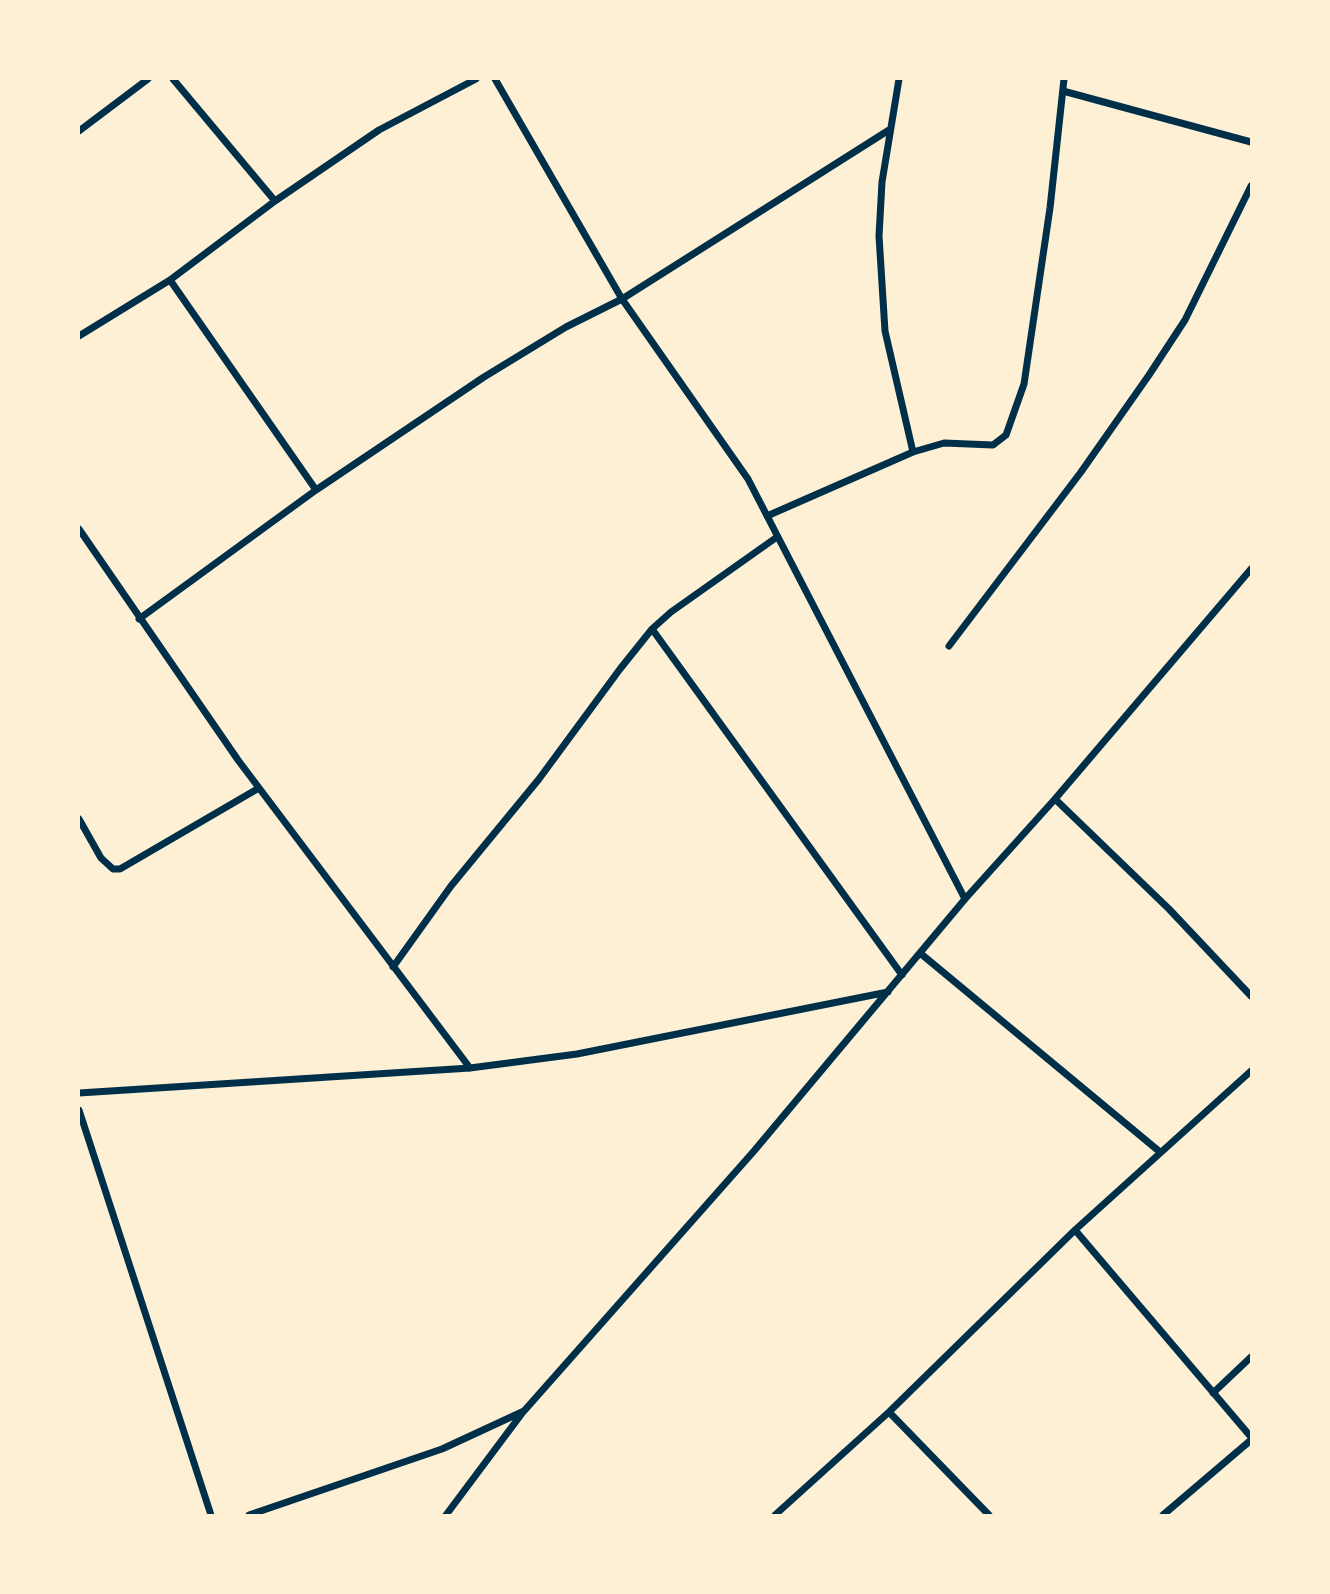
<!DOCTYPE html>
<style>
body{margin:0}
#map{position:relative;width:1330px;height:1594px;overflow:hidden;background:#fdf0d5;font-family:"Work Sans",sans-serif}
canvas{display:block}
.frame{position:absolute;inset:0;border:80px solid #fdf0d5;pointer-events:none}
</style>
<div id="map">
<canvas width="1330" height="1594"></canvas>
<div class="frame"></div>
</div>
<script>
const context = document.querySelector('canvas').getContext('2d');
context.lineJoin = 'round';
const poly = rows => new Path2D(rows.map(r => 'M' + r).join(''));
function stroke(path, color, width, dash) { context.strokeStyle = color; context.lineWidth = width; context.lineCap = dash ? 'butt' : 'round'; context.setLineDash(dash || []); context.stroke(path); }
const minor = poly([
 [173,79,275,201],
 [495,79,622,299,748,479,965,899],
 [899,79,882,182,879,236,885,331,913,452],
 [1063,91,1251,142],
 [79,131,148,79],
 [170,280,316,490],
 [79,336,170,280,275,201,379,130,476,79],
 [767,516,913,452,944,443,993,445,1006,435,1024,384,1050,208,1064,79],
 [79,529,238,760,470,1068],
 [139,619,316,490,484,377,566,327,622,299,889,130],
 [652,629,902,975],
 [949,646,1081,472,1149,375,1185,320,1251,186],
 [1055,799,1169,909,1251,996],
 [79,819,101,858,113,869,120,869,259,788],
 [920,953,1160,1152],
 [393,967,451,886,539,779,620,669,652,629,671,612,777,537],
 [79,1093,470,1068,577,1054,888,992],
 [79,1110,211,1515],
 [1075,1230,1251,1437],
 [1213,1393,1251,1357],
 [889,1412,989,1515],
 [249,1515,442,1449,524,1411,754,1151,965,899,1055,799,1251,569],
 [446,1515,523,1412],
 [775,1515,889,1412,1075,1230,1251,1071],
 [1163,1515,1251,1440]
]);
stroke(minor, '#003049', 7);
</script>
